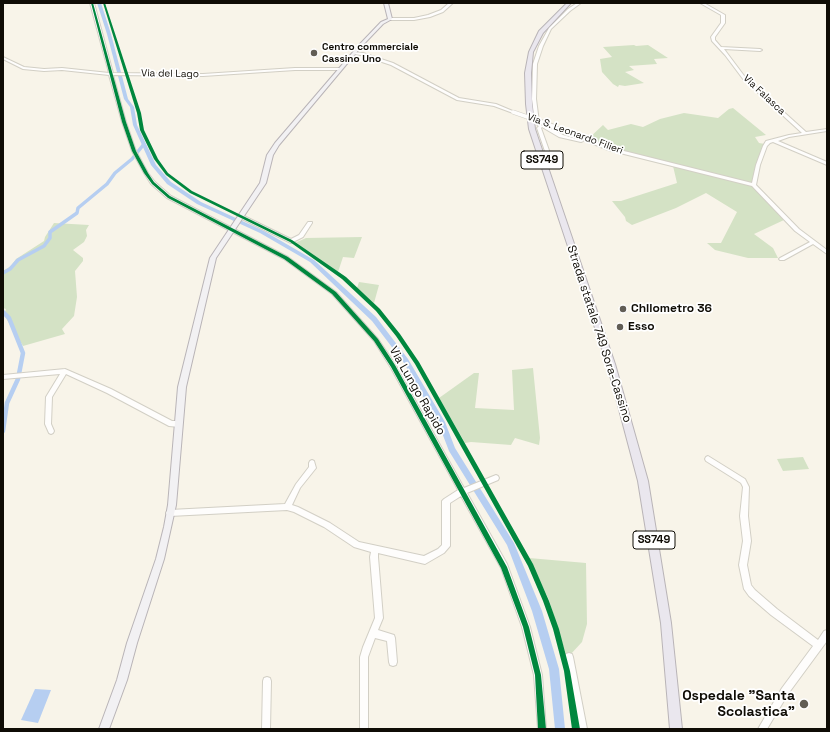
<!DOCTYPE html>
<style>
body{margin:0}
#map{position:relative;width:830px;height:732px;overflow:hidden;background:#f8f4e9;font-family:"Space Grotesk",sans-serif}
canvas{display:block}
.frame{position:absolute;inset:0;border:4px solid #0f0c05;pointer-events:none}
</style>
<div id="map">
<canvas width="830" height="732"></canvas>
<div class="frame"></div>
</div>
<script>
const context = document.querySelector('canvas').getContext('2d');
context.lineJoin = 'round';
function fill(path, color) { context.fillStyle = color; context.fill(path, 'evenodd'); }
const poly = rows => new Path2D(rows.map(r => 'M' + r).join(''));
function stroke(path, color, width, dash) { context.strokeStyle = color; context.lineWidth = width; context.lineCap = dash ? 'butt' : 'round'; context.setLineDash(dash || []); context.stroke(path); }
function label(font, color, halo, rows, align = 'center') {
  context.font = font + ' "Space Grotesk",sans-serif'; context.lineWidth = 3.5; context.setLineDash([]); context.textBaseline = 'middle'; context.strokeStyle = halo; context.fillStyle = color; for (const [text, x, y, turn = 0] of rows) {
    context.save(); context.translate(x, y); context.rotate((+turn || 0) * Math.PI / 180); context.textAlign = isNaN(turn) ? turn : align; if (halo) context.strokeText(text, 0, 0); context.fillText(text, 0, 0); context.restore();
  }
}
const green = poly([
 [634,45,636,46,648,45,668,58,654,59,657,64,629,66,634,70,625,72,644,83,625,86,619,85,618,87,613,84,602,72,600,59,612,57,603,47],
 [733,108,766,135,755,137,759,143,765,144,752,183,614,148,588,139,603,125,608,130,631,124,643,127,660,119,684,113,718,118,729,109],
 [673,166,752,185,784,220,754,234,773,248,778,258,748,258,715,250,707,243,721,243,737,212,706,193,676,208,632,225,626,221,625,217,612,201,621,201,677,183],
 [54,223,89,225,86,230,87,236,84,242,73,250,83,258,83,261,75,271,77,297,74,316,62,329,65,334,23,346,4,315,6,309,3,308,3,271,11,266,16,259,44,241,45,237],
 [362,237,354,258,343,257,338,272,295,243,306,238],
 [359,282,379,285,374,303,357,288],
 [533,368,540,438,539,445,515,438,511,445,471,442,465,443,439,398,474,373,479,373,475,408,514,410,512,370],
 [803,457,809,469,783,471,777,459],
 [529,558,586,563,587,624,582,642,570,655,566,655,549,600]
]);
const water = poly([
 [35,689,51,690,38,723,21,720]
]);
const canalFar1 = poly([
 [3,273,10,269,18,260,44,246,50,238,50,232,77,213,78,208,107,184,115,173,132,159,144,144]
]);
const canal = poly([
 [3,312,9,318,23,353,18,379,7,403,3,431]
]);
const river = poly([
 [97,3,101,3,111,34,128,99,134,107,137,125,156,165,171,182,201,202,264,231,314,260,376,317,408,359,445,422,455,448,514,543,542,611,559,669,565,729,555,729,549,669,532,611,507,545,449,451,439,425,404,363,372,321,310,262,260,233,197,204,167,184,151,165,133,125,130,107,124,99,107,34,97,3]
]);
const minor = poly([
 [90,3,94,3,113,73,203,74,295,68,340,68,342,69,340,70,295,70,203,76,113,75,126,122,136,151,148,173,155,182,171,196,288,257,336,292,378,339,395,364,464,488,496,475,498,476,499,478,498,480,467,493,507,564,530,627,542,675,546,729,538,729,534,675,522,627,501,568,461,496,450,503,450,546,444,553,425,564,378,553,378,557,383,618,378,630,394,635,395,638,397,662,396,665,393,666,390,665,389,662,387,641,375,638,368,657,368,729,360,729,360,657,363,647,375,618,370,557,371,552,354,547,324,527,294,512,287,510,170,516,167,515,166,513,167,511,170,510,285,504,296,484,309,467,309,463,310,461,312,460,314,461,316,468,300,488,292,505,298,507,330,523,359,542,424,556,438,549,442,545,442,501,444,499,458,490,391,368,374,341,332,294,284,259,167,198,151,184,144,173,132,151,122,122,109,75,62,70,44,71,23,69,3,59,3,57,24,67,44,69,62,68,109,73,90,3],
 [449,3,453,3,443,12,430,17,414,20,390,20,388,19,390,18,414,18,428,15,441,10,449,3],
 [577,3,581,3,570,11,551,29,543,46,537,64,536,99,539,122,563,135,583,141,581,142,559,137,542,127,541,128,551,156,552,157,560,155,562,156,552,160,547,157,537,128,539,126,535,123,532,99,533,64,539,46,549,28,568,9,577,3],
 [700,3,704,3,725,15,725,23,715,37,715,40,721,47,760,49,762,50,760,51,724,49,745,77,806,132,827,129,827,131,789,137,778,141,827,162,827,165,773,142,770,143,767,146,760,165,756,185,799,229,827,250,827,254,813,244,784,260,780,260,779,259,780,258,810,242,795,231,752,186,608,150,552,127,555,126,612,148,752,183,756,165,763,146,766,141,789,135,802,133,743,79,725,55,712,41,711,37,721,23,721,15,700,3],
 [353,52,363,53,393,63,459,98,496,104,515,112,513,113,494,106,457,100,391,65,361,55,353,54,353,52],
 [240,216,244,216,291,239,299,235,308,222,312,222,312,223,303,237,291,243,240,218,240,216],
 [65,369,111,389,172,421,179,421,181,422,182,424,181,426,179,427,169,426,107,393,66,374,52,397,51,424,54,431,53,433,51,434,49,433,45,424,46,397,60,374,3,379,3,375,65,369],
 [708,456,745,479,749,487,748,516,751,541,747,565,751,585,755,590,777,609,818,640,824,631,827,630,827,641,788,694,767,729,758,729,782,688,813,646,771,615,749,596,744,589,739,565,743,541,740,516,743,487,741,483,706,461,705,459,706,457,708,456],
 [569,653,572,654,573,657,587,729,579,729,565,657,566,654,569,653],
 [267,677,270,678,271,681,270,729,262,729,263,681,264,678,267,677]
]);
const major = poly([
 [384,3,388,3,392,19,383,24,361,47,279,145,273,155,266,183,216,258,186,387,176,505,164,559,137,643,127,680,109,729,99,729,117,680,127,643,156,559,164,527,168,505,178,387,210,258,260,183,267,155,275,143,359,45,381,22,388,19,384,3]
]);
const highway = poly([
 [567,3,571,3,543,33,533,52,531,73,532,104,535,129,615,364,648,481,671,623,682,729,670,729,661,623,638,481,607,364,529,129,526,104,525,73,529,52,539,31,567,3]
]);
const minorBridgeFar1 = poly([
 [513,112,539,121]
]);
const minorBridge = poly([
 [536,120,554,127]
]);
const cycleway = poly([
 [91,3,93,3,126,122,136,151,148,173,154,182,170,196,288,257,336,292,378,339,395,365,507,567,529,627,541,675,546,729,538,729,535,675,523,627,501,568,391,367,374,341,332,294,284,259,168,198,152,184,144,173,132,151,122,122,91,3],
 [103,3,105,3,141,113,144,130,158,159,168,173,192,191,292,240,346,277,380,309,400,334,419,362,533,564,549,601,559,629,570,671,580,729,572,729,564,671,553,629,543,601,528,566,415,364,396,336,376,311,342,279,290,242,190,193,166,175,154,159,140,130,137,113,103,3]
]);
const markers = [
 [314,53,4,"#615d55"],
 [623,309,4,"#615d55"],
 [620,327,4,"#615d55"],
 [804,704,5,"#615d55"]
];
const farPoinames = [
 ["Centro commerciale",322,47],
 ["Cassino Uno",322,59]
];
const farStreetnames = [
 ["Via del Lago",170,74,1],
 ["Via Falasca",764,95,43],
 ["Via S. Leonardo Filieri",575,134,20]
];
const shields = [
 [542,160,42],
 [654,540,42]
];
const shieldNames = [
 ["SS749",542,160],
 ["SS749",654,540]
];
const poiNames = [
 ["Chilometro 36",631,309],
 ["Esso",628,327]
];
const streetNames = [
 ["Strada statale 749 Sora-Cassino",599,334,72],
 ["Via Lungo Rapido",417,391,60]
];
const nearPoinames = [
 ["Ospedale \"Santa",795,696],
 ["Scolastica\"",795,712]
];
fill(green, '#d4e2c5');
fill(water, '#b6cef1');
stroke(canalFar1, '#b6cef1', 3.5);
stroke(canal, '#b6cef1', 4.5);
fill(river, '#b6cef1');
stroke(minor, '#d2cfc5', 2);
stroke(major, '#b9b4b7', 2);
stroke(highway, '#b9b4b7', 2);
fill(minor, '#fefdfc');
fill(major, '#f2f1f3');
fill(highway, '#eae7ee');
stroke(minorBridgeFar1, '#d2cfc5', 4.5, []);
stroke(minorBridge, '#d2cfc5', 6, []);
stroke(minorBridgeFar1, '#fefdfc', 3.5);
stroke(minorBridge, '#fefdfc', 4.5);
fill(cycleway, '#00873e');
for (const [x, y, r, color] of markers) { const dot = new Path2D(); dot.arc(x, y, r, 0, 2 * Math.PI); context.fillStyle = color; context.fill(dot); stroke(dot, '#fff', 1.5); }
label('bold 10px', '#0f0c05', '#fff', farPoinames, 'left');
label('10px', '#0f0c05', '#fff', farStreetnames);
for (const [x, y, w] of shields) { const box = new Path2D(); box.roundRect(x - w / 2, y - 9, w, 18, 3); context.fillStyle = '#fff'; context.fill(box); stroke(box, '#0f0c05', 1); }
label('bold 11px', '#0f0c05', null, shieldNames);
label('bold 12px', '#0f0c05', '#fff', poiNames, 'left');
label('12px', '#0f0c05', '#fff', streetNames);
label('bold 14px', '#0f0c05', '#fff', nearPoinames, 'right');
</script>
